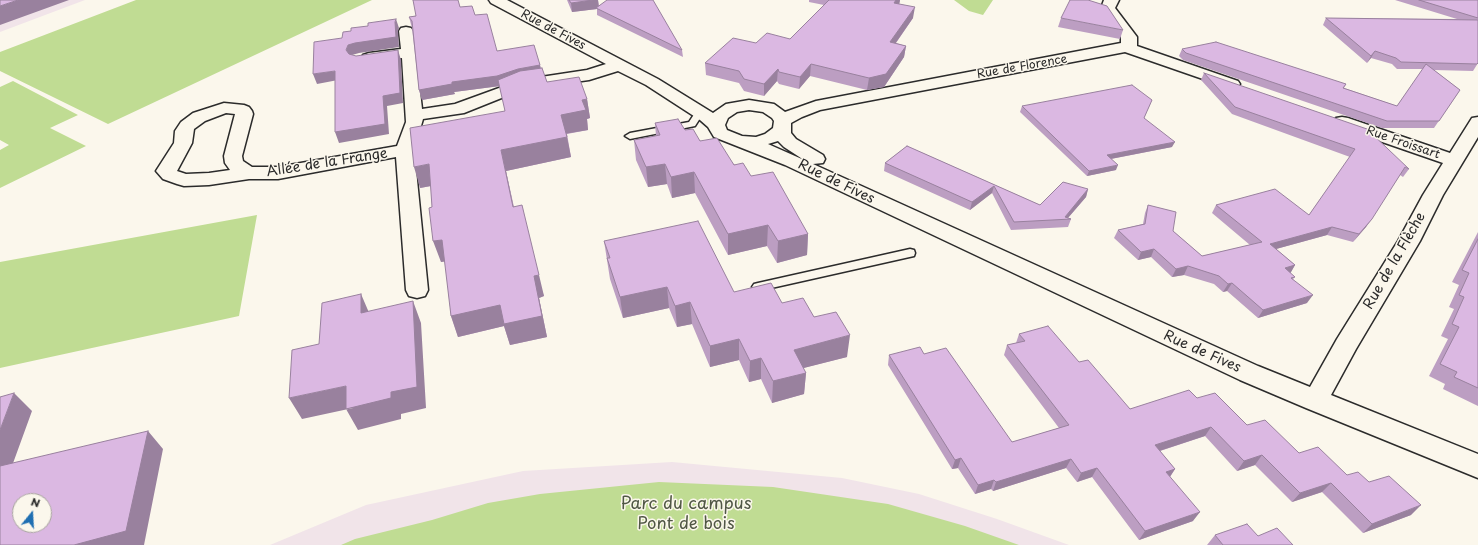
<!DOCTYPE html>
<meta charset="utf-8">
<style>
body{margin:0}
#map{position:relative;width:1478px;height:545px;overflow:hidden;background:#fbf7ec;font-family:"Playpen Sans",sans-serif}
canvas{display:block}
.north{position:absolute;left:12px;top:493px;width:40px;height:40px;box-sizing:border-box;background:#fbf7ec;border:1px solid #a8a59f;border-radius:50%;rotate:18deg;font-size:11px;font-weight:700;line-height:16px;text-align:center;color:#2b2b2b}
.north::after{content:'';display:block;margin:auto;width:14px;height:18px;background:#1f6fb2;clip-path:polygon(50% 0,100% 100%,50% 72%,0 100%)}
</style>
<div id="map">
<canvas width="1478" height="545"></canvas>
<div class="north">N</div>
</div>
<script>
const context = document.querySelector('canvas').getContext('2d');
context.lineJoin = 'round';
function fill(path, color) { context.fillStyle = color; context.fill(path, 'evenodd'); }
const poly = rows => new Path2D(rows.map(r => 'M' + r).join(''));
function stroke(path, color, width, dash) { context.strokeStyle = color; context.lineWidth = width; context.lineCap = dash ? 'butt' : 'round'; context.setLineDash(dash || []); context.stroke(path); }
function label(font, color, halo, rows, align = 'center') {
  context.font = font + ' "Playpen Sans",sans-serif'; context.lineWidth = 3; context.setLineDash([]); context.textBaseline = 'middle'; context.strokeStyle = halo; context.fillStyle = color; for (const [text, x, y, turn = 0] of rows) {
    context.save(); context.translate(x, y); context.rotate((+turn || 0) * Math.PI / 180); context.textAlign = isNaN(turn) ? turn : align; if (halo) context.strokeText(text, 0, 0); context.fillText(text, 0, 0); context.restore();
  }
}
const built = poly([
 [0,0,85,0,0,32],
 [672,462,842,478,919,494,997,519,1069,545,270,545,366,505,523,471]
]);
const green = poly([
 [136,0,372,0,108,124,0,71,0,52],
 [954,0,993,0,983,15,969,11],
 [13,81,78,115,50,128,86,146,0,188,0,150,9,145,0,140,0,87],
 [257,215,239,316,0,368,0,262],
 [659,482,773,487,888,504,965,526,1019,545,341,545,355,539,432,520,488,503,540,494]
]);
const lane = poly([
 [700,109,704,112,695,126,630,139,625,136,630,133,689,122,697,110,700,109],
 [910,249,914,250,915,253,914,256,758,291,754,290,752,287,754,284,758,283,910,249]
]);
const street = poly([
 [489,0,507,0,658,79,713,113,726,104,749,100,774,104,785,112,816,101,1121,43,1121,37,1101,8,1104,0,1119,0,1115,8,1137,37,1137,46,1238,81,1240,84,1238,87,1232,89,1226,87,1125,52,820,110,802,117,791,123,791,133,796,139,823,155,825,159,823,163,813,164,1258,366,1310,387,1337,339,1398,241,1423,195,1443,163,1336,126,1333,122,1336,118,1342,117,1348,118,1450,153,1472,118,1478,117,1478,137,1443,195,1420,241,1356,349,1331,395,1478,454,1478,478,1306,408,1240,380,785,165,714,137,708,127,700,120,646,85,618,71,589,80,524,89,464,113,423,119,414,150,428,290,425,296,417,298,409,296,406,290,396,157,278,179,249,179,209,185,184,186,177,184,163,179,156,171,174,143,175,131,181,122,193,113,224,103,244,105,249,107,252,111,253,114,242,156,243,161,252,167,278,167,397,146,406,122,402,58,369,63,363,61,361,58,363,55,369,53,401,49,399,31,401,28,406,27,411,28,413,31,422,109,455,104,521,80,587,70,606,64,491,3,489,0],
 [749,110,763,112,772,118,774,121,773,128,765,134,756,137,742,136,727,130,725,125,728,118,737,112,749,110],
 [226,113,235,114,224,156,225,163,230,170,209,173,186,174,177,171,192,143,194,129,205,121,226,113],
 [778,141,784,147,804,160,768,144,778,141]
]);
const wall = poly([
 [567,0,598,0,599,6,682,50,683,57,597,15,597,9,572,12],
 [809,0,900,0,899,4,913,18,896,43,906,46,904,57,884,87,867,90,810,76,799,89,779,84,777,81,764,96,744,91,739,83,706,75,705,63,756,43,790,39,824,5,809,2],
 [1395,0,1478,0,1478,63,1473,71,1434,70,1460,90,1434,128,1382,128,1183,60,1179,56,1182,49,1346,84,1344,88,1397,106,1423,69,1397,69,1392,64,1371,58,1367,63,1323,25,1326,18,1457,19],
 [460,7,475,15,497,51,540,65,541,69,547,82,587,99,590,118,587,119,588,130,567,134,571,157,506,171,514,207,544,296,539,298,547,337,510,345,504,326,458,337,451,316,445,261,441,262,432,207,431,186,420,188,505,111,500,86,454,92,455,94,422,100,419,90,412,28,409,17],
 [1061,18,1123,30,1120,39,1058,27],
 [1204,73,1409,169,1403,177,1400,175,1366,227,1353,242,1327,235,1276,249,1295,265,1290,273,1295,277,1293,279,1307,303,1258,318,1227,291,1223,292,1214,284,1184,275,1172,277,1151,257,1138,260,1114,238,1118,230,1143,224,1145,213,1148,205,1173,231,1202,256,1250,245,1212,213,1216,205,1309,215,1350,157,1232,114,1201,80],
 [1152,100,1144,118,1172,147,1111,159,1116,170,1087,176,1020,112,1022,106],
 [655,123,685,130,751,176,808,234,807,255,777,263,767,246,728,255,695,193,672,198,667,184,648,187,636,160,634,140,656,136],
 [907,146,1040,205,1088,189,1086,197,1068,218,1071,219,1068,227,1011,230,992,193,970,210,884,171,885,163],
 [1478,232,1478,406,1443,389,1445,384,1429,376,1448,339,1441,336,1454,309,1449,307,1459,285,1452,282],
 [604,241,734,292,782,303,814,317,847,357,803,368,806,373,804,394,772,403,761,379,749,382,739,360,710,367,692,324,677,327,669,308,623,318,610,279],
 [1019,334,1079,362,1130,409,1197,398,1299,453,1347,475,1369,482,1411,515,1363,533,1322,492,1292,502,1255,465,1237,471,1205,436,1160,451,1175,469,1170,477,1193,521,1139,540,1092,477,1077,482,1066,468,993,491,991,489,975,494,958,468,952,469,888,365,889,355,924,354,1012,442,1059,428,1004,355,1007,345,1016,343],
 [1215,535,1258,536,1293,545,1207,545]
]);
const shadedWall = poly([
 [18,0,69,0,0,25,0,6],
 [593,0,598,0,599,9,596,8,597,9,572,12,571,3],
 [896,0,900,0,899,5,894,3],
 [915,7,913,18,888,54,890,42],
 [396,19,399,28,398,31,399,47,359,53,352,55,350,60,346,50,348,45,395,22],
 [906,46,904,57,884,87,867,90,869,78],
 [398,50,401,60,403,103,387,106,389,134,339,143,335,132,383,96],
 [1375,51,1371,58,1367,63,1371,56],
 [811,64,810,76,799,89,800,77],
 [540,65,542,75,500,86,454,92,455,94,422,100,419,90,452,82,518,69],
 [778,69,777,81,764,96,764,84],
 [335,71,338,80,317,84,313,74],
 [587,99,590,118,587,119,588,130,564,134,561,115,582,100],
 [567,137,571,157,506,171,518,228,501,150],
 [1175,142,1172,147,1105,160,1107,155],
 [429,164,436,185,420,188,414,167],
 [665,164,667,184,648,187,646,167],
 [1118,165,1116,170,1087,176,1089,171],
 [694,172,695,193,672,198,671,177],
 [994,186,992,193,970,210,972,202],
 [1088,189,1086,197,1067,219,1065,217],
 [1372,219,1366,227,1353,242,1359,234],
 [768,225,767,246,728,255,728,234],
 [1332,227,1327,235,1265,252,1270,244],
 [808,234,807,255,777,263,778,241],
 [442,240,449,261,441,262,433,241],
 [1154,249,1151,257,1138,260,1141,252],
 [1295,265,1290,274,1285,268],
 [1188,266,1184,275,1172,277,1176,269],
 [539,275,544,296,539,298,547,337,510,345,504,326,458,337,451,316,534,276],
 [1232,283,1227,291,1223,292,1228,284],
 [667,287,669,308,623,318,620,297],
 [361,294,370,315,361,313],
 [1313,295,1307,303,1258,318,1263,310],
 [413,301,421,323,426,408,401,414,401,419,358,430,346,409,353,408,302,419,289,398,346,386,391,392],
 [690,302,692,324,677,327,675,306],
 [850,335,847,357,792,371,794,350],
 [739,339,739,360,710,367,710,346],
 [761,358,761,379,749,382,750,361],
 [806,373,804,394,772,403,773,381],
 [14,393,32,411,4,488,0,484,0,430],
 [1211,427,1205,436,1150,454,1155,445],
 [148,431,163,449,144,545,74,545],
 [1262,455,1255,465,1237,471,1244,461],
 [961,458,958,468,952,469,955,460],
 [1071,459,1066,468,993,491,996,482],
 [1097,468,1092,477,1077,482,1081,473],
 [1175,469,1169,478,1166,472],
 [994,480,991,489,975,494,978,485],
 [1331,483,1322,492,1292,502,1300,493],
 [1421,505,1411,515,1363,533,1372,524],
 [1200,512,1193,521,1139,540,1145,531]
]);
const building = poly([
 [0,0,18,0,0,6,0,0],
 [413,0,458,0,460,7,472,6,475,15,487,14,497,51,534,45,540,65,518,69,497,76,452,82,452,84,419,90,412,21,409,17,416,16,413,0],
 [569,0,593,0,571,3,569,0],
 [607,0,653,0,682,50,596,8,607,0],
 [829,0,896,0,894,3,915,7,890,42,906,46,886,74,869,78,811,64,800,77,779,72,778,69,764,84,744,79,739,71,705,63,733,38,756,43,767,33,790,39,829,0],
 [1070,0,1088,0,1107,6,1123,30,1061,18,1070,0],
 [1419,0,1478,0,1478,18,1419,0],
 [1326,18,1478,20,1478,63,1477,64,1401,62,1396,58,1375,51,1371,56,1326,18],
 [396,19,395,22,396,37,355,43,348,45,346,50,349,54,356,56,398,50,400,93,383,96,385,124,335,132,335,71,313,74,314,42,342,38,343,32,351,31,351,28,368,26,368,23,396,19],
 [1216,42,1346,84,1343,88,1397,106,1426,64,1460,90,1439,121,1387,121,1186,53,1182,49,1216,42],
 [542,68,547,82,579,77,587,99,582,100,586,110,561,115,567,137,501,150,513,207,522,205,539,275,534,276,542,316,504,324,500,305,451,316,442,240,433,241,429,208,432,207,429,164,414,167,410,128,505,111,498,80,520,71,542,68],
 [1204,73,1367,129,1409,169,1405,167,1372,219,1359,234,1332,227,1270,244,1295,265,1285,268,1295,277,1291,278,1313,295,1263,310,1232,283,1228,284,1219,276,1188,266,1176,269,1154,249,1141,252,1118,230,1145,224,1148,205,1176,212,1173,231,1202,256,1262,242,1216,205,1275,189,1309,215,1355,149,1235,107,1204,73],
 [1132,85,1152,100,1144,118,1175,142,1107,155,1118,165,1089,171,1022,106,1132,85],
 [678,119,685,130,693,129,700,141,717,138,734,165,743,163,751,176,773,172,808,234,778,241,768,225,728,234,694,172,671,177,665,164,646,167,634,140,660,135,655,123,678,119],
 [907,146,1040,205,1063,182,1088,189,1065,217,1071,219,1014,222,994,186,972,202,885,163,907,146],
 [698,221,734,292,771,283,782,303,803,298,814,317,836,312,850,335,794,350,806,373,773,381,761,358,750,361,739,339,710,346,690,302,675,306,667,287,620,297,607,258,610,258,604,241,698,221],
 [1478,239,1478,388,1454,377,1457,372,1440,364,1459,327,1452,324,1464,297,1459,295,1469,273,1462,270,1478,239],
 [361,294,361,313,413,301,417,387,391,392,391,398,346,409,346,386,289,398,292,350,319,344,322,303,361,294],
 [1048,326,1079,362,1088,360,1130,409,1189,390,1197,398,1215,393,1247,425,1265,420,1299,453,1318,447,1347,475,1358,472,1369,482,1389,476,1421,505,1372,524,1331,483,1300,493,1262,455,1244,461,1211,427,1155,445,1175,469,1166,472,1200,512,1145,531,1097,468,1081,473,1071,459,996,482,994,480,978,485,961,458,955,460,889,355,920,347,924,354,946,348,1012,442,1069,425,1007,345,1025,341,1019,334,1048,326],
 [14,393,0,430,0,397,14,393],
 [148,431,126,531,74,545,0,545,0,466,148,431],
 [20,501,44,501,44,525,20,525,20,501],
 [1247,524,1258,536,1277,528,1293,545,1223,545,1215,535,1247,524]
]);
const farStreetnames = [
 ["Rue de Fives",553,30,28],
 ["Rue de Florence",1022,67,-10],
 ["Rue Froissart",1403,143,19]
];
const streetNames = [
 ["Allée de la Frange",327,163,-9],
 ["Rue de Fives",836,182,26],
 ["Rue de la Flèche",1395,261,-60],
 ["Rue de Fives",1202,352,24]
];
const nearParknames = [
 ["Parc du campus",686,504],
 ["Pont de bois",686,524]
];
fill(built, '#f1e4e9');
fill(green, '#c0dc93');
stroke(lane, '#2b2b2b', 3);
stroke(street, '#2b2b2b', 3);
fill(lane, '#fbf7ec');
fill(street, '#fbf7ec');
fill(wall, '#bc9ec2');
fill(shadedWall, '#99819e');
fill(building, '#dbb8e2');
stroke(building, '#99819e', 1);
label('12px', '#2b2b2b', '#fbf7ec', farStreetnames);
label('14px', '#2b2b2b', '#fbf7ec', streetNames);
label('17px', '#505745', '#fbf7ec', nearParknames);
</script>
